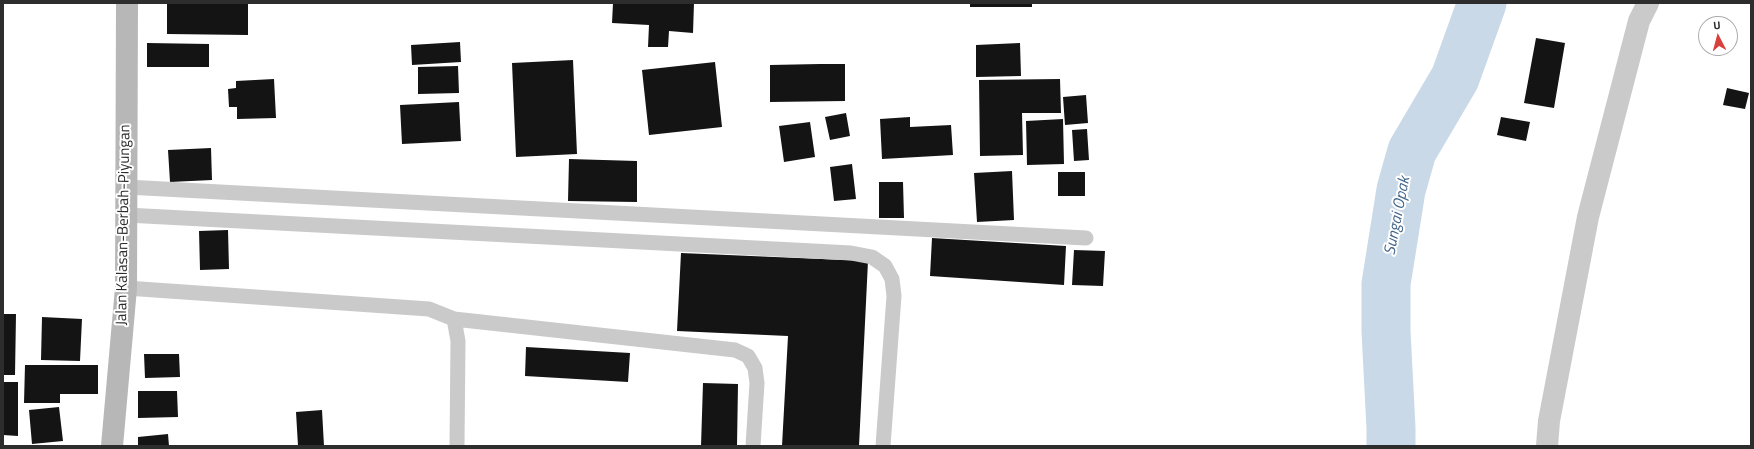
<!DOCTYPE html>
<style>
body{margin:0}
#map{position:relative;width:1754px;height:449px;overflow:hidden;background:#fff;font-family:"Titillium Web",sans-serif}
canvas{display:block}
.frame{position:absolute;inset:0;border:4px solid #2d2d2d;pointer-events:none}
.north{position:absolute;left:1698px;top:16px;width:40px;height:40px;box-sizing:border-box;background:#fff;border:1px solid #ababab;border-radius:50%;rotate:354deg;font-size:11px;font-weight:700;line-height:16px;text-align:center;color:#2d2d2d}
.north::after{content:'';display:block;margin:auto;width:14px;height:18px;background:#d7403c;clip-path:polygon(50% 0,100% 100%,50% 72%,0 100%)}
</style>
<div id="map">
<canvas width="1754" height="449"></canvas>
<div class="frame"></div>
<div class="north">U</div>
</div>
<script>
const context = document.querySelector('canvas').getContext('2d');
context.lineJoin = 'round';
const poly = rows => new Path2D(rows.map(r => 'M' + r).join(''));
function stroke(path, color, width, dash) { context.strokeStyle = color; context.lineWidth = width; context.lineCap = dash ? 'butt' : 'round'; context.setLineDash(dash || []); context.stroke(path); }
function fill(path, color) { context.fillStyle = color; context.fill(path, 'evenodd'); }
function label(font, color, halo, rows, align = 'center') {
  context.font = font + ' "Titillium Web",sans-serif'; context.lineWidth = 4; context.setLineDash([]); context.textBaseline = 'middle'; context.strokeStyle = halo; context.fillStyle = color; for (const [text, x, y, turn = 0] of rows) {
    context.save(); context.translate(x, y); context.rotate((+turn || 0) * Math.PI / 180); context.textAlign = isNaN(turn) ? turn : align; if (halo) context.strokeText(text, 0, 0); context.fillText(text, 0, 0); context.restore();
  }
}
const river = poly([
 [1391,446,1391,428,1386,331,1386,284,1401,190,1412,151,1455,78,1482,3]
]);
const building = poly([
 [167,3,248,3,248,35,167,34],
 [613,3,694,3,693,33,669,31,668,47,648,47,649,25,612,23],
 [970,3,1032,3,1032,7,970,7],
 [1536,38,1565,43,1554,108,1524,103],
 [460,42,461,62,412,65,411,45],
 [147,43,209,44,209,67,147,67],
 [1020,43,1021,76,976,77,976,45],
 [573,60,577,154,516,157,512,63],
 [715,62,722,127,649,135,642,70],
 [820,64,845,64,845,101,770,102,770,65],
 [458,66,459,93,418,94,418,67],
 [274,79,276,118,237,119,237,107,229,107,228,89,236,88,236,81],
 [1060,79,1061,113,1022,113,1023,155,980,156,979,80],
 [1727,88,1749,93,1745,109,1723,105],
 [1086,95,1088,123,1065,125,1063,97],
 [459,102,461,141,402,144,400,105],
 [846,113,850,136,830,140,825,117],
 [910,117,910,127,951,125,953,155,882,159,880,119],
 [1501,117,1530,122,1526,141,1497,135],
 [1063,119,1064,164,1027,165,1026,121],
 [810,122,815,157,784,162,779,126],
 [1087,129,1089,160,1074,161,1072,130],
 [211,148,212,180,170,182,168,150],
 [569,159,637,161,637,202,568,201],
 [852,164,856,199,834,201,830,167],
 [1012,171,1014,220,977,222,974,173],
 [1058,172,1085,172,1085,196,1058,196],
 [879,182,903,182,904,218,879,218],
 [228,230,229,269,200,270,199,231],
 [932,238,1066,246,1064,285,930,276],
 [1074,250,1105,251,1103,286,1072,285],
 [681,253,868,261,859,446,782,446,788,336,677,331],
 [3,314,16,314,15,375,3,375],
 [42,317,82,319,80,361,41,360],
 [526,347,630,353,628,382,525,376],
 [144,354,179,354,180,377,145,378],
 [25,365,98,365,98,394,60,394,60,403,24,403],
 [3,382,18,382,18,436,3,435],
 [703,383,738,384,737,446,701,446],
 [138,391,177,391,178,417,138,418],
 [59,407,63,441,32,444,29,410],
 [322,410,324,446,298,446,296,412],
 [168,434,169,446,138,446,138,437]
]);
const lane = poly([
 [126,187,1086,238],
 [126,215,851,253,872,257,885,266,892,279,894,296,883,446],
 [126,288,429,309,454,319,458,341,457,446],
 [454,319,735,350,748,356,755,368,757,383,753,446]
]);
const street = poly([
 [1547,446,1549,421,1588,217,1639,21,1648,3]
]);
const secondary = poly([
 [112,446,126,288,127,3]
]);
const streetNames = [
 ["Jalan Kalasan-Berbah-Piyungan",124,225,-89]
];
const waterNames = [
 ["Sungai Opak",1398,216,-79]
];
stroke(river, '#c9d9e8', 49);
fill(building, '#141414');
stroke(lane, '#cacaca', 15);
stroke(street, '#cacaca', 22);
stroke(secondary, '#b7b7b7', 22);
label('15px', '#2d2d2d', '#fff', streetNames);
label('italic 16px', '#426689', '#fff', waterNames);
</script>
